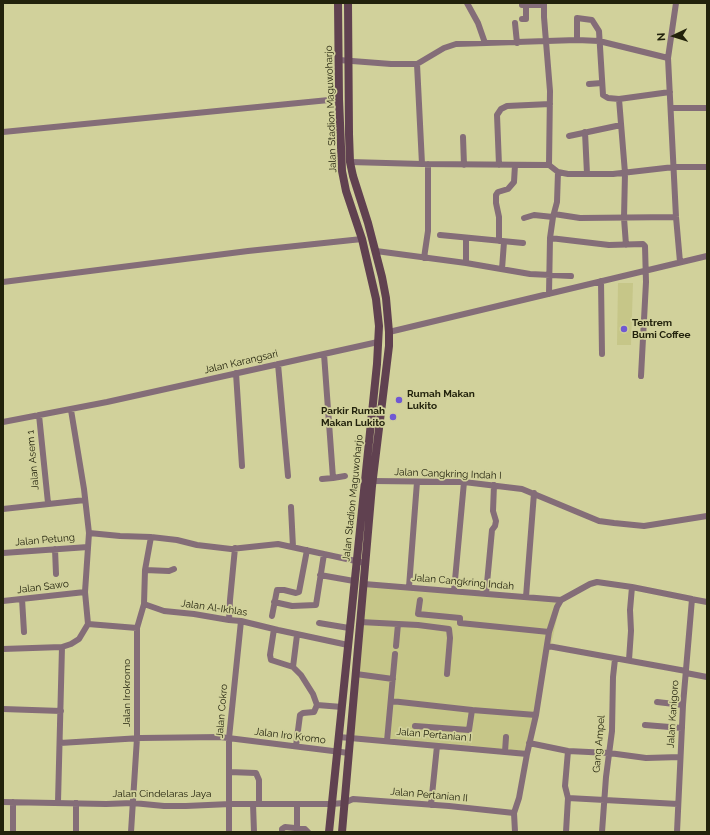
<!DOCTYPE html>
<style>
body{margin:0}
#map{position:relative;width:710px;height:835px;overflow:hidden;background:#d1d19b;font-family:Raleway,sans-serif}
canvas{display:block}
.frame{position:absolute;inset:0;border:4px solid #22220c;pointer-events:none}
.north{position:absolute;left:654px;top:16px;width:40px;height:40px;-webkit-text-stroke:3px #d1d19b;paint-order:stroke;rotate:266deg;font-size:11px;font-weight:700;line-height:16px;text-align:center;color:#22220c}
.north::after{content:'';display:block;margin:auto;width:14px;height:18px;background:#22220c;clip-path:polygon(50% 0,100% 100%,50% 72%,0 100%)}
</style>
<div id="map">
<canvas width="710" height="835"></canvas>
<div class="frame"></div>
<div class="north">N</div>
</div>
<script>
const context = document.querySelector('canvas').getContext('2d');
context.lineJoin = 'round';
function fill(path, color) { context.fillStyle = color; context.fill(path, 'evenodd'); }
const poly = rows => new Path2D(rows.map(r => 'M' + r).join(''));
function stroke(path, color, width, dash) { context.strokeStyle = color; context.lineWidth = width; context.lineCap = dash ? 'butt' : 'round'; context.setLineDash(dash || []); context.stroke(path); }
function label(font, color, halo, rows, align = 'center') {
  context.font = font + ' Raleway,sans-serif'; context.lineWidth = 3.5; context.setLineDash([]); context.textBaseline = 'middle'; context.strokeStyle = halo; context.fillStyle = color; for (const [text, x, y, turn = 0] of rows) {
    context.save(); context.translate(x, y); context.rotate((+turn || 0) * Math.PI / 180); context.textAlign = isNaN(turn) ? turn : align; if (halo) context.strokeText(text, 0, 0); context.fillText(text, 0, 0); context.restore();
  }
}
const built = poly([
 [618,283,633,283,631,345,617,345],
 [364,584,561,600,527,754,350,738]
]);
const street = poly([
 [467,3,478,23,485,43],
 [544,3,544,17,550,91,549,165],
 [676,3,668,58,676,217,680,262],
 [522,5,544,5],
 [522,19,526,19,526,5],
 [515,23,517,43],
 [577,40,577,18,592,20,599,31,603,95,608,98,619,99,625,173,624,218,626,245],
 [339,60,391,64,417,64,444,48,456,44,577,40,599,41,668,58],
 [417,64,422,164],
 [589,84,602,83],
 [619,99,670,92],
 [671,108,707,108],
 [3,132,339,99],
 [585,132,587,174],
 [569,136,621,125],
 [463,137,464,165],
 [350,162,422,164,549,165,558,172,568,174,613,174,674,167,707,167],
 [499,165,497,115,501,109,507,106,550,104],
 [554,214,580,218,676,217],
 [524,218,534,215,553,217],
 [440,235,523,243],
 [550,238,609,245,643,244,645,246,646,282,641,376],
 [499,241,499,217,496,203,496,195,498,192,508,189,514,182,515,165],
 [376,251,466,263,530,274,571,276],
 [424,258,428,231,428,164],
 [466,263,466,238],
 [502,269,504,242],
 [601,281,602,354],
 [3,282,248,251,362,239],
 [549,294,550,238,553,217,557,202,558,172],
 [389,332,707,256],
 [278,364,288,476],
 [236,373,242,466],
 [39,415,48,503],
 [3,422,107,402,378,342],
 [333,478,345,476],
 [322,479,333,478,324,354],
 [373,481,464,482,522,489,599,521,614,523,644,526,707,516],
 [291,507,293,547],
 [3,509,85,500],
 [89,533,120,536,151,537,177,540,197,545,231,549,278,544,365,563],
 [55,549,56,574],
 [3,553,88,547],
 [145,570,169,571,174,569],
 [320,575,354,581],
 [364,584,561,600],
 [409,587,417,482],
 [454,591,464,482],
 [486,594,492,530,495,526,496,521,493,511,494,485],
 [526,597,534,493],
 [22,599,24,632],
 [691,599,707,602],
 [420,600,418,614,460,618,460,623,549,632],
 [3,601,85,592],
 [274,602,292,606,316,605,324,554],
 [144,604,164,611,194,614,229,620,241,621,278,630,348,645],
 [272,616,277,590,284,590,296,593,299,592,307,550],
 [229,620,230,600,235,548],
 [360,622,418,625,449,629,450,638,447,674],
 [319,623,349,628],
 [88,624,137,628],
 [274,629,270,655,271,660,293,667,301,675,313,694,317,705,342,707],
 [396,646,398,624],
 [548,646,686,671],
 [3,649,62,647],
 [629,660,631,631,630,610,632,587],
 [293,667,297,635],
 [686,673,707,677],
 [356,674,393,679],
 [391,701,472,710,536,715],
 [657,702,683,705],
 [3,709,61,711],
 [645,725,682,728],
 [415,726,469,730,472,710],
 [339,737,527,754],
 [387,741,395,654],
 [60,743,141,738,220,737,349,753],
 [529,743,568,751,609,753,646,758,680,757],
 [296,746,300,715,303,713,314,712,317,705],
 [505,752,506,737],
 [229,772,256,773,259,780,259,804],
 [568,798,678,804],
 [3,802,106,804,133,803,164,806,186,806,230,804,332,804,344,803,353,799,449,806,514,813],
 [58,802,62,647,71,644,79,639,88,624,85,592,89,533,84,489,71,410],
 [253,804,254,832],
 [431,805,437,746],
 [297,829,297,804],
 [13,832,13,802],
 [76,832,76,803],
 [131,832,137,738,137,628,144,604,145,570,151,537],
 [229,832,229,738,241,621],
 [282,832,282,829,285,827,305,829,308,832],
 [515,832,514,813,519,798,527,754,536,715,549,632,557,607,561,600,590,584,597,582,632,587,692,599,683,705,677,832],
 [566,832,568,798,565,786,568,751],
 [602,832,606,777,612,731,613,677,615,659]
]);
const secondary = poly([
 [329,832,377,364,379,326,376,299,362,239,346,191,342,171,339,99,338,3],
 [342,832,372,486,389,346,389,332,386,298,382,277,368,223,353,176,350,162,349,134,348,3]
]);
const markers = [
 [624,329,4,"#7059d3"],
 [399,400,4,"#7059d3"],
 [393,417,4,"#7059d3"]
];
const streetNames = [
 ["Jalan Stadion Maguwoharjo",331,109,-92],
 ["Jalan Karangsari",241,362,-13],
 ["Jalan Asem 1",33,460,-95],
 ["Jalan Cangkring Indah I",448,474,2],
 ["Jalan Stadion Maguwoharjo",353,498,-84],
 ["Jalan Petung",45,540,-5],
 ["Jalan Cangkring Indah",463,582,5],
 ["Jalan Sawo",43,587,-7],
 ["Jalan Al-Ikhlas",214,608,8],
 ["Jalan Irokromo",127,693,-90],
 ["Jalan Cokro",222,711,-85],
 ["Jalan Kanigoro",673,714,-86],
 ["Jalan Pertanian I",434,735,5],
 ["Jalan Iro Kromo",290,736,7],
 ["Gang Ampel",599,744,-85],
 ["Jalan Cindelaras Jaya",162,794],
 ["Jalan Pertanian II",429,795,5]
];
const poiNames = [
 ["Tentrem",632,323],
 ["Bumi Coffee",632,335],
 ["Rumah Makan",407,394],
 ["Lukito",407,406],
 ["Parkir Rumah",385,411,"right"],
 ["Makan Lukito",385,423,"right"]
];
fill(built, '#c6c688');
stroke(street, '#846d78', 6);
stroke(secondary, '#604150', 8);
for (const [x, y, r, color] of markers) { const dot = new Path2D(); dot.arc(x, y, r, 0, 2 * Math.PI); context.fillStyle = color; context.fill(dot); stroke(dot, '#d1d19b', 1.5); }
label('10px', '#22220c', '#d1d19b', streetNames);
label('bold 10px', '#22220c', '#d1d19b', poiNames, 'left');
</script>
